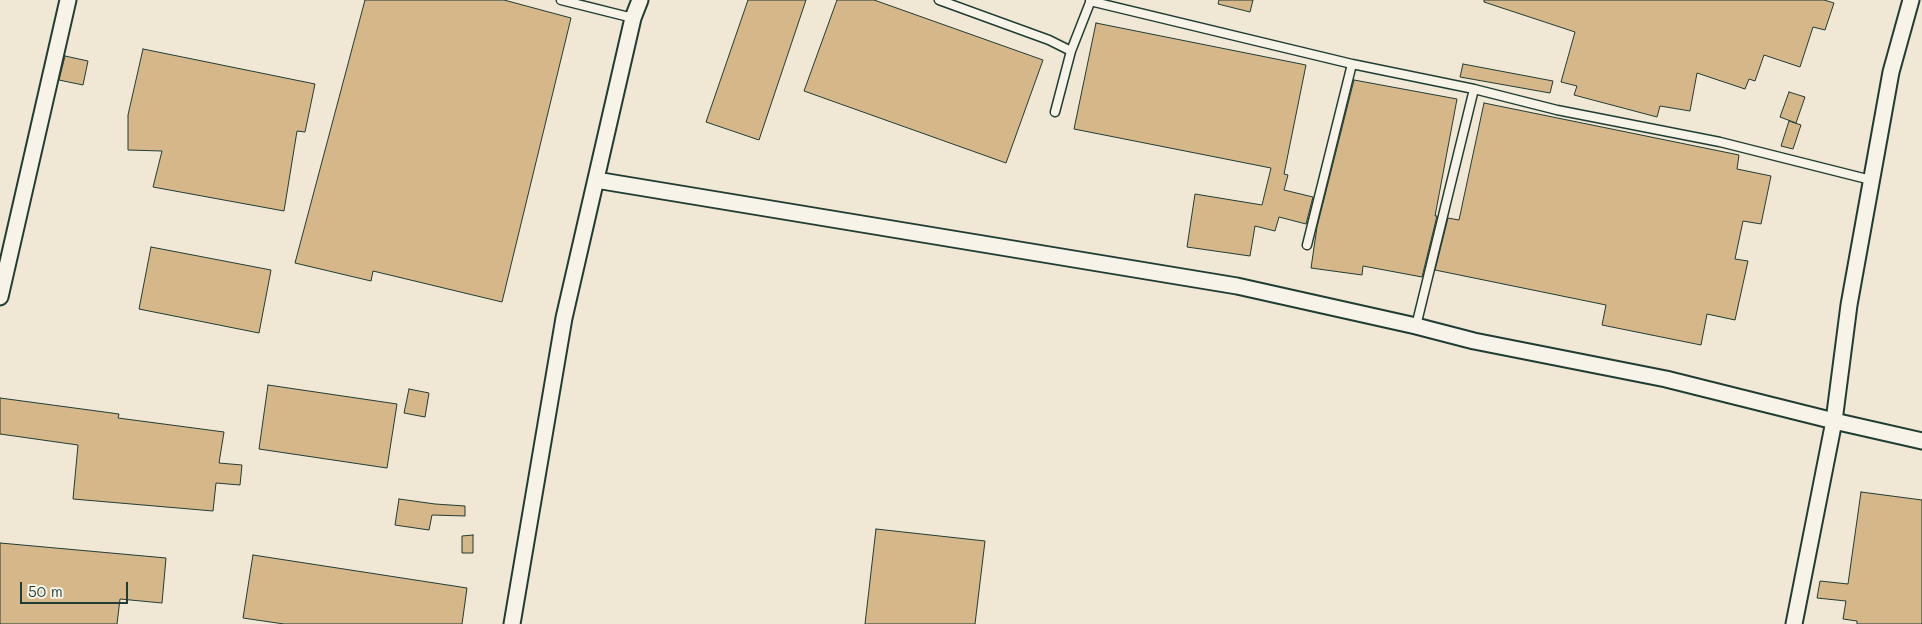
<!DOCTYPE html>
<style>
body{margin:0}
#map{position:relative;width:1922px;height:624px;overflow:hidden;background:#f0e7d5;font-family:Mali,sans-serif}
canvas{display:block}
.scale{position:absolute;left:20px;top:582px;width:108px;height:22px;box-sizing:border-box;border:2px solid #1f3d34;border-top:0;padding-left:6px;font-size:15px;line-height:18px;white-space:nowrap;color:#1f3d34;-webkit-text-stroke:4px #f7f3e8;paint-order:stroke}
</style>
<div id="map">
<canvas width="1922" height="624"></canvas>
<div class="scale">50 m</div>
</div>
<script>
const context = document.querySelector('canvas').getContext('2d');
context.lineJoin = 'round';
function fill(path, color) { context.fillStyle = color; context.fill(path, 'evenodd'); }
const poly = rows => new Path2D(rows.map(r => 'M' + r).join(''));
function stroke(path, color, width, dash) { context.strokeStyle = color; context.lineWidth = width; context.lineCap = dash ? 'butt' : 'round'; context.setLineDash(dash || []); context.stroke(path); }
const building = poly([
 [365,0,504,0,571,18,502,302,373,271,371,281,295,263,365,0],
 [748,0,806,0,759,140,706,122,748,0],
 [837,0,874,0,1043,60,1006,163,804,91,837,0],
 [1219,0,1253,0,1250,12,1218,4,1219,0],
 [1484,0,1824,0,1834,3,1825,30,1813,27,1800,67,1764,55,1755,81,1749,79,1745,89,1697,73,1690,111,1660,106,1657,117,1574,95,1577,86,1561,82,1575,32,1484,2,1484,0],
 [1096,23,1306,65,1284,174,1288,175,1284,190,1313,197,1306,224,1279,217,1275,231,1255,226,1250,256,1187,247,1195,194,1262,205,1271,168,1074,129,1096,23],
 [143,49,315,84,305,132,297,131,284,211,153,187,162,151,128,150,128,115,143,49],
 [65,56,88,61,83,85,59,80,65,56],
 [1463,64,1553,81,1550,93,1460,77,1463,64],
 [1354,80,1457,99,1435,216,1437,216,1422,277,1363,266,1362,275,1311,268,1317,227,1354,80],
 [1789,92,1805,97,1796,123,1780,117,1789,92],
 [1484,103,1739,155,1737,169,1771,176,1761,224,1743,221,1735,259,1748,261,1735,320,1707,314,1701,345,1602,325,1606,305,1435,270,1448,218,1459,220,1484,103],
 [1789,121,1801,125,1793,149,1781,146,1789,121],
 [151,247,271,270,259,333,139,309,151,247],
 [268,385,397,404,387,468,259,449,268,385],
 [409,389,429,393,425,417,404,413,409,389],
 [0,398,119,414,118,418,224,432,219,463,242,465,240,485,216,483,213,511,73,499,78,445,0,434,0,398],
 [1861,492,1922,500,1922,624,1857,624,1857,621,1843,619,1846,601,1817,598,1820,581,1848,584,1861,492],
 [399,499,435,504,465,506,465,516,432,515,429,530,395,525,399,499],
 [876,529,985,541,975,624,865,624,876,529],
 [473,535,473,553,462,553,462,536,473,535],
 [0,543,166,558,162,603,120,599,117,624,0,624,0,543],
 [253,555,467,588,462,624,284,624,243,618,253,555]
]);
const lane = poly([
 [561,0,633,18],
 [939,0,1049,40,1071,51],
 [1090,1,1352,64,1474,89,1557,110,1720,142,1871,180],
 [1055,112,1071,51,1091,0],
 [1307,245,1352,64],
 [1416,326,1474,89]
]);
const street = poly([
 [596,180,1237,286,1416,326,1474,341,1666,379,1834,421,1922,441],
 [0,297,68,0],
 [512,624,564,318,633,18,640,0],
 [1794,624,1834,421,1849,305,1891,72,1911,0]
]);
fill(building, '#d6b789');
stroke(building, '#1f3d34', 1);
stroke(lane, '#1f3d34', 11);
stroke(street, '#1f3d34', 19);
stroke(lane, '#f7f3e8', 8);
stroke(street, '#f7f3e8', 15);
</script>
